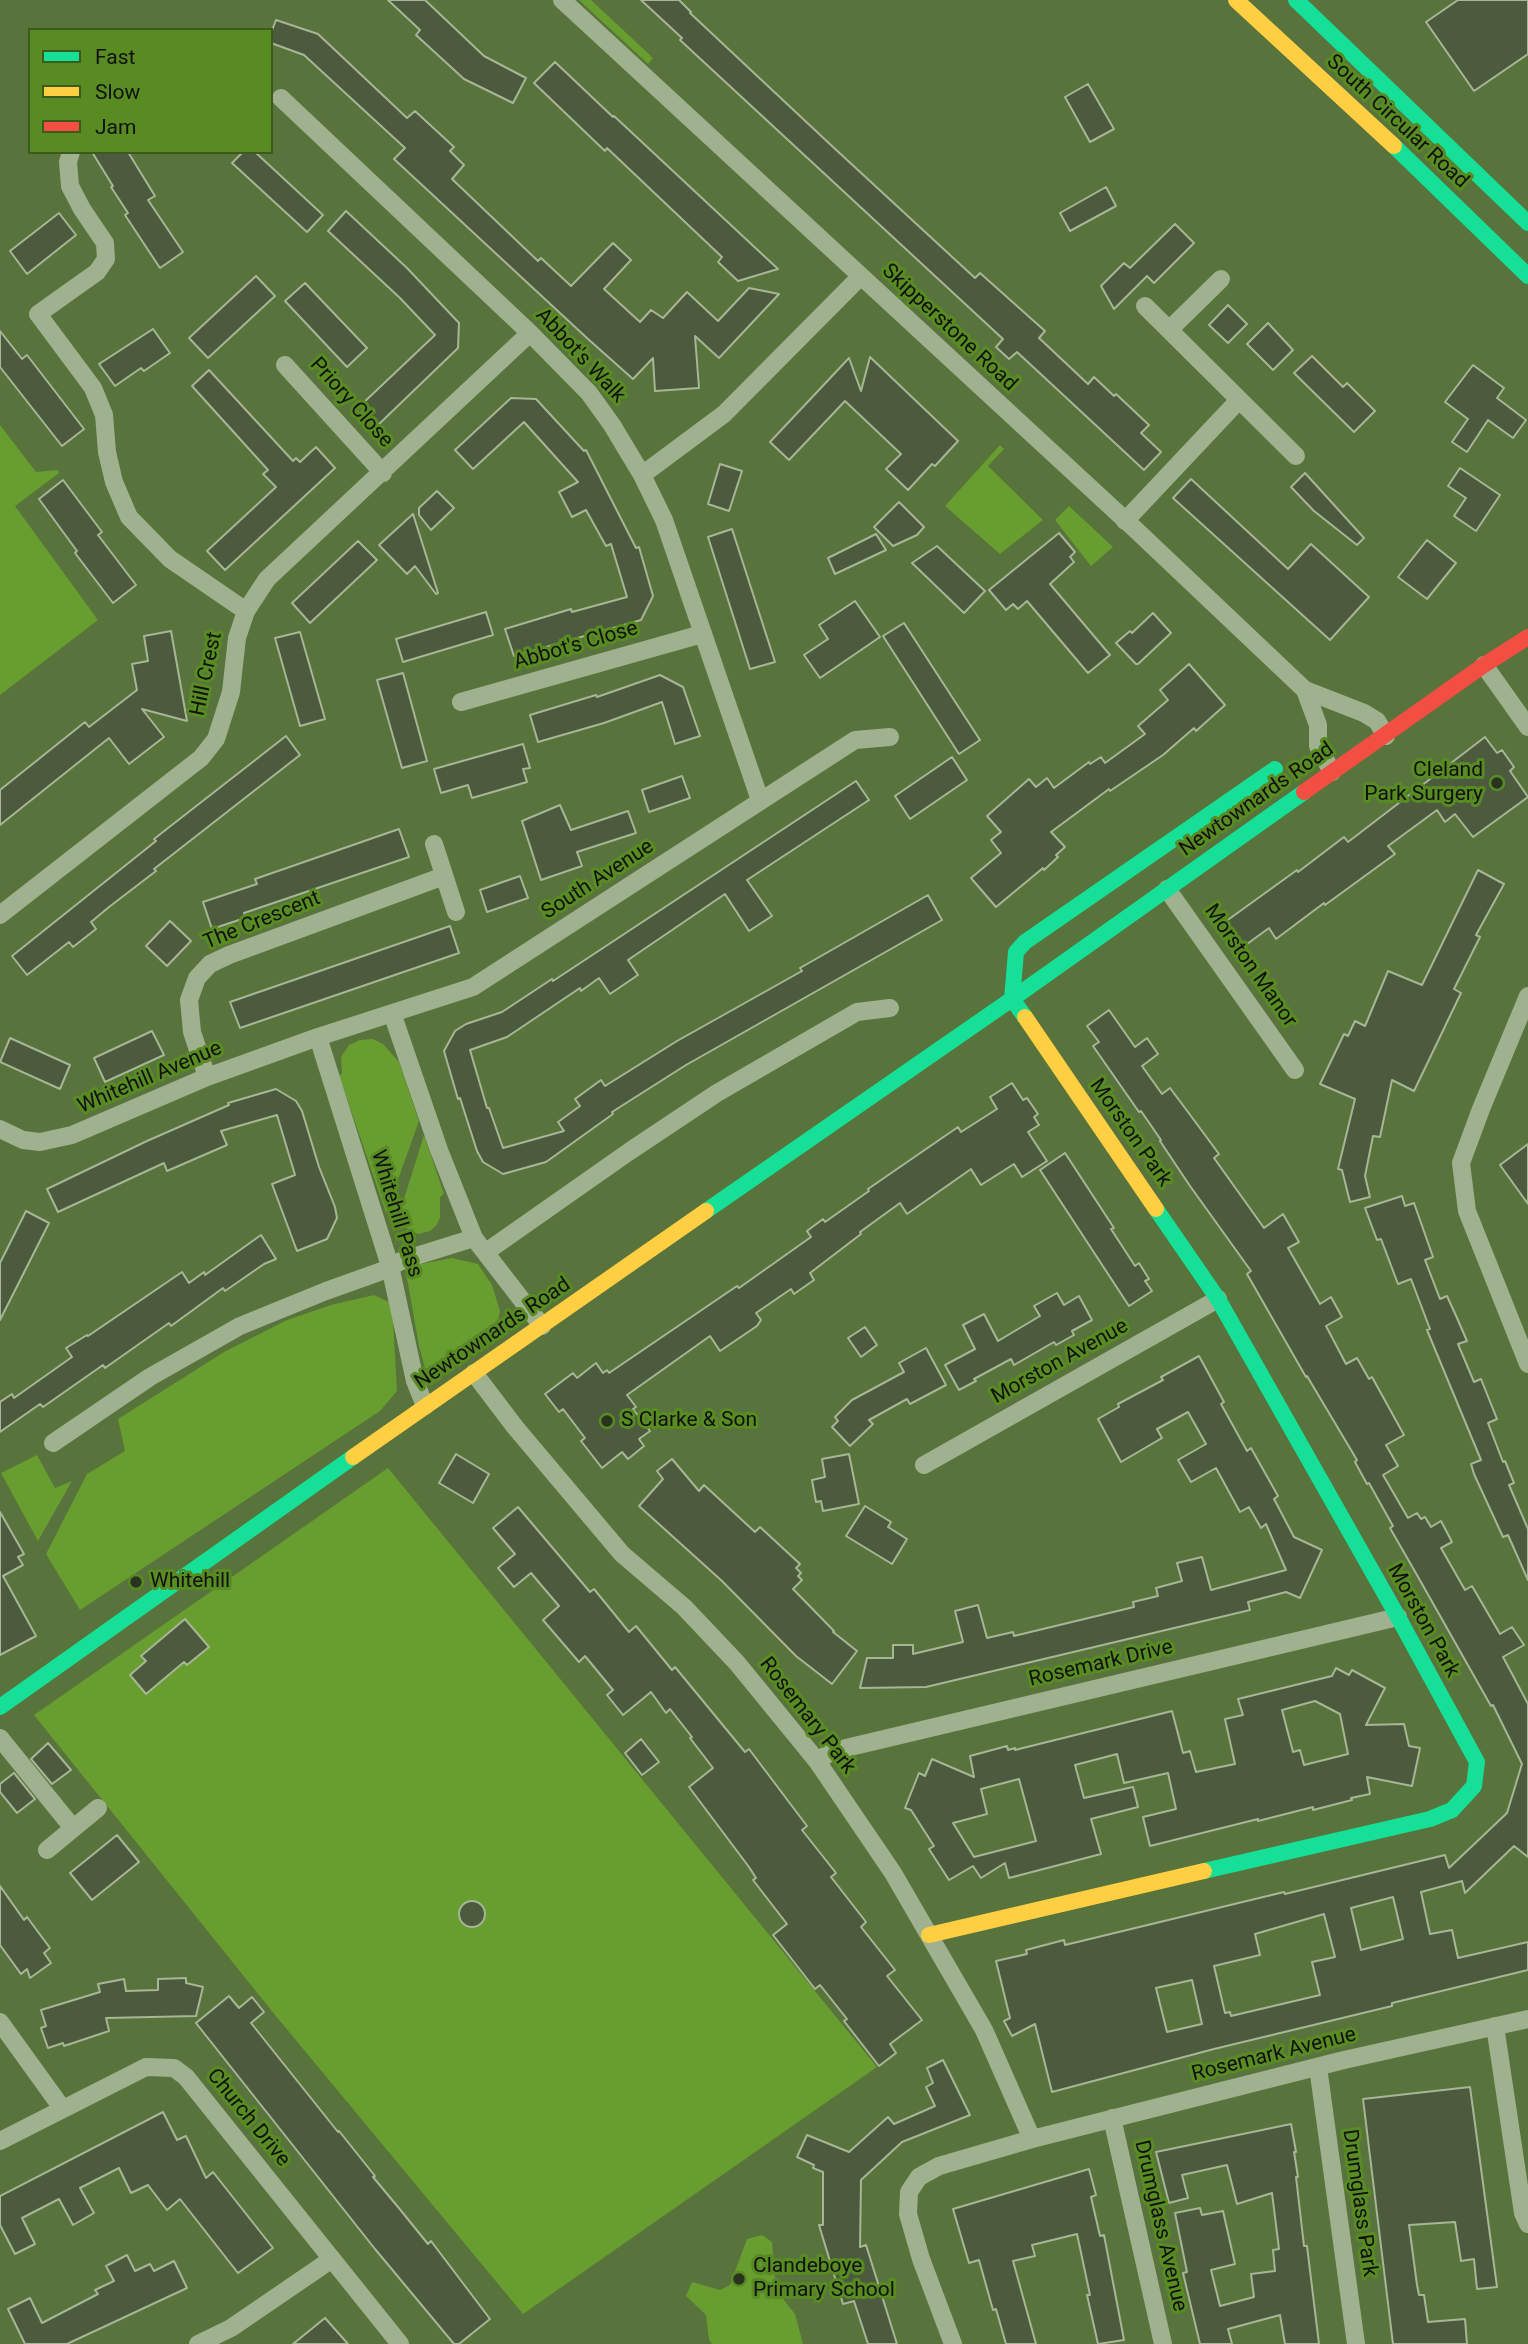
<!DOCTYPE html>
<style>
body{margin:0}
#map{position:relative;width:1528px;height:2344px;overflow:hidden;background:#58733b;font-family:Roboto,sans-serif}
canvas{display:block}
.legend{position:absolute;left:28px;top:28px;width:245px;height:126px;box-sizing:border-box;background:#598b23;border:2px solid #3c5a1c;margin:0;padding:9px 12px;list-style:none;font-size:21px;color:#111}
.legend li{display:flex;align-items:center;gap:14px;height:35px}
.legend b{width:35px;border:2px solid #3c5a1c}
</style>
<div id="map">
<canvas width="1528" height="2344"></canvas>
<ul class="legend">
<li><b style="height:9px;background:#16e098"></b>Fast</li>
<li><b style="height:9px;background:#ffcf43"></b>Slow</li>
<li><b style="height:9px;background:#f24e42"></b>Jam</li>
</ul>
</div>
<script>
const context = document.querySelector('canvas').getContext('2d');
context.lineJoin = 'round';
function fill(path, color) { context.fillStyle = color; context.fill(path, 'evenodd'); }
const poly = rows => new Path2D(rows.map(r => 'M' + r).join(''));
function stroke(path, color, width, dash) { context.strokeStyle = color; context.lineWidth = width; context.lineCap = dash ? 'butt' : 'round'; context.setLineDash(dash || []); context.stroke(path); }
function label(font, color, halo, rows, align = 'center') {
  context.font = font + ' Roboto,sans-serif'; context.lineWidth = 6; context.setLineDash([]); context.textBaseline = 'middle'; context.strokeStyle = halo; context.fillStyle = color; for (const [text, x, y, turn = 0] of rows) {
    context.save(); context.translate(x, y); context.rotate((+turn || 0) * Math.PI / 180); context.textAlign = isNaN(turn) ? turn : align; if (halo) context.strokeText(text, 0, 0); context.fillText(text, 0, 0); context.restore();
  }
}
const green = poly([
 [579,0,591,0,653,58,648,64],
 [0,425,36,472,58,470,59,473,15,506,98,620,0,695],
 [1000,445,1004,449,988,466,1043,520,1000,554,945,506],
 [1069,506,1113,547,1091,566,1055,520],
 [373,1039,383,1044,399,1062,419,1121,386,1213,339,1075,342,1074,341,1057,349,1045,360,1040],
 [424,1135,444,1194,440,1197,440,1218,436,1226,430,1231,418,1234,401,1225,398,1218],
 [452,1258,478,1264,492,1285,500,1311,498,1320,433,1368,425,1368,419,1346,405,1267],
 [374,1295,389,1302,393,1320,397,1391,380,1411,80,1610,46,1554,87,1474,125,1451,118,1419,224,1352,287,1320,331,1305],
 [37,1455,55,1488,72,1481,38,1541,1,1473],
 [388,1468,877,2067,523,2314,275,2015,34,1715],
 [762,2235,772,2242,776,2290,795,2314,803,2344,712,2344,709,2340,706,2315,686,2296,692,2282,720,2290,730,2285,747,2239]
]);
const building = poly([
 [388,0,425,0,484,56,526,78,513,103,464,79,416,35,420,30,388,0],
 [641,0,679,0,691,12,690,13,833,147,975,278,980,273,1045,331,1039,338,1088,384,1094,377,1114,396,1116,394,1149,425,1141,433,1161,452,1144,470,1017,352,1009,359,996,347,1003,339,680,40,682,38,641,0],
 [1458,0,1528,0,1528,54,1474,91,1426,22,1458,0],
 [276,20,318,34,407,118,415,111,454,147,450,151,464,165,452,179,538,261,541,258,571,286,613,243,631,260,604,289,640,322,651,310,663,318,687,292,718,321,749,288,779,294,719,358,695,336,699,388,655,391,653,358,633,379,588,339,394,159,405,148,304,55,271,43,271,33,276,20],
 [555,62,613,117,614,116,778,269,738,281,718,262,722,257,607,148,605,151,534,83,555,62],
 [1088,84,1114,129,1090,142,1065,97,1088,84],
 [92,152,128,152,155,196,148,200,183,252,160,268,125,215,128,213,111,187,113,186,92,152],
 [243,152,255,152,323,215,307,232,232,163,243,152],
 [1106,187,1116,206,1070,231,1060,213,1106,187],
 [346,211,407,268,459,323,458,348,378,425,361,405,435,335,400,298,328,231,346,211],
 [59,213,76,235,27,274,10,251,59,213],
 [1175,224,1194,243,1154,283,1147,276,1114,309,1101,286,1124,263,1130,268,1175,224],
 [256,276,275,296,208,358,189,338,256,276],
 [305,283,367,348,347,367,285,301,305,283],
 [1228,305,1247,324,1228,343,1209,325,1228,305],
 [1268,323,1293,350,1273,370,1247,344,1268,323],
 [153,329,170,353,144,371,141,368,115,386,99,364,153,329],
 [0,331,22,359,27,355,84,429,62,446,0,367,0,331],
 [1312,356,1343,387,1347,383,1375,411,1354,432,1294,373,1312,356],
 [870,357,958,441,935,466,932,464,908,490,886,469,901,454,845,401,789,460,770,442,849,358,861,391,870,357],
 [1473,365,1504,388,1497,398,1526,420,1513,438,1488,420,1467,452,1452,442,1468,419,1445,402,1473,365],
 [209,370,293,461,296,458,300,462,316,447,335,468,225,570,207,551,276,487,263,474,268,470,192,386,209,370],
 [511,398,536,399,584,451,586,450,636,548,639,547,653,596,641,620,514,656,505,629,571,609,572,612,627,597,611,544,606,546,586,510,572,517,559,492,578,482,524,422,473,469,455,450,511,398],
 [720,464,742,471,729,511,708,504,720,464],
 [1460,468,1500,495,1476,531,1454,516,1466,498,1448,486,1460,468],
 [1305,473,1364,538,1357,545,1314,511,1291,487,1305,473],
 [1191,479,1288,569,1311,544,1369,597,1330,640,1173,498,1191,479],
 [63,480,102,532,98,535,136,585,113,603,75,553,77,551,39,499,63,480],
 [437,491,454,508,431,530,419,515,419,508,437,491],
 [899,502,924,527,917,535,893,546,874,527,899,502],
 [413,514,438,593,436,594,415,566,407,574,379,545,413,514],
 [732,529,775,662,750,669,708,537,732,529],
 [1059,533,1075,552,1070,557,1074,562,1050,584,1110,655,1088,673,1027,601,1018,609,1013,604,1006,610,989,590,1059,533],
 [876,534,886,550,835,574,828,558,876,534],
 [1427,540,1456,563,1427,599,1398,577,1427,540],
 [358,541,377,560,310,623,292,603,358,541],
 [937,546,985,591,964,613,912,563,937,546],
 [855,601,880,637,820,678,804,655,828,639,819,625,855,601],
 [486,612,493,635,403,662,396,639,486,612],
 [1153,613,1171,633,1138,664,1136,664,1116,643,1130,631,1132,633,1153,613],
 [904,623,980,740,959,754,883,636,904,623],
 [171,631,187,721,142,709,164,737,129,764,109,738,0,825,0,790,85,722,89,727,137,690,132,664,148,661,144,636,171,631],
 [300,632,325,719,300,726,275,638,300,632],
 [1189,664,1225,705,1196,731,1194,728,1163,755,1110,791,1109,789,1051,832,1065,847,1056,855,1058,857,1044,870,1043,868,996,907,971,878,1001,853,991,840,1001,832,987,816,1029,779,1036,787,1047,778,1054,788,1089,762,1090,764,1101,757,1105,763,1145,734,1138,726,1168,700,1160,690,1189,664],
 [403,673,427,761,402,768,377,680,403,673],
 [660,675,683,687,700,736,675,744,662,702,604,723,538,742,530,715,596,695,597,697,660,675],
 [286,736,300,755,154,869,156,871,109,907,91,922,96,929,73,947,69,942,27,975,12,956,156,841,154,839,286,736],
 [1485,737,1497,753,1502,750,1514,767,1510,771,1528,797,1473,837,1455,814,1445,822,1437,810,1388,846,1395,854,1325,905,1324,903,1276,939,1269,928,1243,947,1225,922,1297,870,1298,872,1344,837,1348,842,1485,737],
 [523,744,530,768,523,769,527,782,472,798,468,785,441,793,434,769,523,744],
 [952,757,967,780,910,819,895,796,952,757],
 [682,776,690,798,649,812,642,790,682,776],
 [856,781,869,800,747,880,772,916,749,931,725,894,628,960,638,975,610,994,599,978,581,991,580,988,507,1037,470,1050,487,1108,489,1108,503,1148,564,1131,558,1122,580,1106,575,1099,601,1080,605,1086,677,1041,802,971,800,968,928,895,942,920,686,1065,612,1112,613,1114,546,1162,503,1174,483,1162,477,1151,460,1098,458,1099,444,1051,455,1031,466,1024,502,1012,552,979,553,981,856,781],
 [560,805,571,830,628,811,636,833,577,852,582,866,541,880,522,821,560,805],
 [399,829,409,857,244,913,245,918,212,929,203,902,257,884,255,879,399,829],
 [1478,870,1504,884,1476,935,1480,937,1454,989,1461,993,1414,1091,1392,1080,1380,1137,1373,1136,1365,1176,1370,1197,1350,1202,1342,1170,1338,1169,1355,1099,1320,1084,1344,1034,1348,1036,1355,1021,1365,1026,1388,971,1422,985,1478,870],
 [520,876,528,898,487,912,480,890,520,876],
 [170,921,191,941,167,966,146,946,170,921],
 [450,926,459,953,240,1028,230,1002,450,926],
 [1109,1010,1135,1047,1147,1038,1158,1054,1142,1066,1162,1094,1170,1088,1185,1108,1219,1154,1214,1158,1264,1228,1283,1214,1299,1242,1288,1248,1320,1304,1331,1297,1342,1317,1326,1326,1346,1364,1357,1358,1369,1379,1372,1377,1404,1435,1386,1445,1398,1466,1383,1475,1408,1518,1417,1513,1421,1519,1425,1517,1431,1527,1441,1521,1452,1542,1441,1548,1465,1590,1472,1586,1500,1634,1512,1627,1524,1645,1503,1657,1528,1704,1528,1857,1514,1846,1465,1893,1462,1881,1421,1892,1430,1934,1452,1930,1458,1958,1528,1942,1528,1970,1392,2003,1392,2006,1214,2049,1052,2092,1035,2024,1012,2036,1004,2021,1010,2018,996,1961,1027,1954,1026,1950,1064,1940,1065,1945,1284,1892,1285,1894,1445,1855,1449,1868,1507,1813,1522,1764,1493,1705,1491,1706,1417,1575,1390,1528,1393,1526,1369,1483,1367,1484,1355,1462,1357,1460,1307,1376,1306,1377,1247,1274,1251,1271,1190,1186,1160,1141,1161,1140,1141,1111,1139,1112,1093,1046,1099,1042,1087,1026,1109,1010],
 [1393,1897,1403,1939,1361,1950,1351,1908,1393,1897],
 [1324,1914,1335,1957,1312,1962,1320,1995,1231,2016,1230,2012,1225,2013,1214,1966,1260,1955,1255,1934,1324,1914],
 [1192,1980,1202,2024,1167,2032,1156,1988,1192,1980],
 [152,1031,164,1055,105,1082,94,1058,152,1031],
 [10,1038,70,1065,60,1089,0,1062,10,1038],
 [1012,1083,1023,1100,1027,1098,1038,1114,1034,1117,1039,1125,1028,1132,1047,1161,1022,1177,1014,1164,981,1185,971,1169,907,1214,900,1203,860,1232,861,1234,810,1273,814,1280,794,1294,791,1289,756,1313,761,1320,757,1326,720,1351,710,1336,627,1395,636,1407,633,1409,650,1431,639,1439,644,1446,628,1459,622,1452,602,1468,581,1441,585,1438,563,1409,559,1412,545,1394,573,1373,577,1378,596,1363,603,1373,607,1370,609,1373,737,1286,739,1288,811,1237,807,1231,823,1219,825,1222,869,1191,868,1189,958,1127,961,1132,997,1109,990,1097,1012,1083],
 [276,1089,296,1101,302,1111,319,1167,335,1207,337,1218,327,1239,297,1251,272,1184,295,1175,277,1115,221,1131,227,1145,167,1171,164,1163,58,1212,47,1189,147,1141,229,1105,228,1103,276,1089],
 [1528,1144,1528,1204,1500,1165,1528,1144],
 [1065,1153,1114,1228,1111,1229,1135,1266,1139,1263,1149,1279,1145,1281,1152,1291,1129,1306,1040,1170,1065,1153],
 [1402,1196,1405,1206,1414,1203,1433,1257,1425,1260,1440,1299,1447,1296,1457,1318,1467,1341,1458,1344,1474,1382,1481,1379,1497,1419,1488,1423,1503,1462,1505,1461,1514,1483,1509,1485,1528,1529,1528,1580,1508,1535,1503,1537,1474,1474,1471,1464,1481,1460,1427,1330,1430,1329,1411,1279,1398,1284,1381,1239,1377,1240,1365,1208,1402,1196],
 [26,1211,49,1223,0,1320,0,1263,26,1211],
 [261,1235,276,1259,264,1264,225,1291,223,1288,171,1326,169,1323,105,1368,103,1365,43,1407,40,1404,0,1432,0,1402,12,1394,14,1398,72,1357,66,1348,87,1335,88,1336,182,1272,189,1283,204,1272,205,1275,261,1235],
 [1057,1293,1064,1305,1079,1296,1092,1320,1072,1331,1074,1335,1056,1345,1054,1342,1014,1365,1011,1359,974,1379,976,1381,959,1390,945,1365,975,1349,963,1325,984,1314,998,1341,1040,1316,1034,1306,1057,1293],
 [865,1327,877,1345,861,1357,848,1338,865,1327],
 [926,1348,946,1385,910,1404,907,1399,869,1420,873,1424,850,1446,832,1427,838,1421,835,1417,852,1400,904,1372,899,1363,926,1348],
 [1199,1356,1224,1402,1221,1404,1247,1451,1251,1448,1278,1496,1274,1499,1294,1537,1322,1550,1300,1598,1286,1592,1248,1602,1250,1610,926,1687,860,1688,867,1658,893,1658,893,1645,913,1645,913,1654,963,1642,955,1611,978,1605,987,1638,1013,1632,1014,1636,1134,1607,1133,1602,1158,1596,1156,1588,1182,1581,1177,1563,1202,1557,1211,1590,1286,1570,1266,1524,1261,1528,1249,1507,1240,1512,1216,1468,1191,1482,1178,1460,1206,1444,1188,1412,1157,1429,1162,1438,1121,1462,1098,1419,1119,1407,1118,1404,1163,1380,1161,1377,1199,1356],
 [456,1454,489,1474,473,1503,439,1483,456,1454],
 [849,1454,859,1504,823,1511,821,1501,816,1502,812,1480,825,1477,822,1459,849,1454],
 [672,1459,699,1491,704,1485,755,1532,760,1527,800,1564,796,1568,801,1573,798,1576,802,1580,793,1589,834,1631,833,1632,857,1651,832,1684,796,1656,722,1581,639,1506,663,1479,657,1471,672,1459],
 [865,1506,891,1522,888,1527,907,1539,892,1564,846,1536,865,1506],
 [518,1507,590,1592,594,1589,629,1632,636,1626,672,1670,675,1667,745,1752,749,1749,807,1826,802,1830,836,1873,831,1877,866,1922,861,1927,895,1970,887,1976,922,2020,890,2044,896,2053,879,2066,844,2021,847,2019,820,1985,815,1989,773,1935,787,1924,753,1880,756,1878,749,1867,689,1787,713,1768,690,1738,692,1737,670,1709,666,1713,651,1692,623,1715,607,1695,613,1690,585,1656,579,1662,543,1620,559,1606,542,1586,531,1573,514,1587,498,1568,515,1554,493,1528,518,1507],
 [0,1512,24,1554,18,1557,23,1565,3,1576,36,1636,0,1655,0,1512],
 [185,1619,209,1647,187,1665,184,1662,146,1694,130,1675,146,1661,141,1656,185,1619],
 [1336,1668,1349,1675,1352,1670,1385,1688,1366,1725,1404,1724,1409,1746,1420,1748,1412,1786,1367,1777,1370,1794,1351,1798,1352,1800,1313,1810,1313,1807,1258,1821,1258,1819,1150,1846,1143,1817,1176,1809,1168,1773,1124,1783,1117,1754,1075,1765,1084,1798,1133,1787,1138,1807,1091,1819,1101,1854,1009,1878,1005,1863,981,1878,973,1866,949,1880,929,1849,934,1846,911,1810,905,1808,919,1773,925,1776,932,1759,974,1777,970,1756,1007,1746,1008,1750,1015,1748,1015,1750,1172,1711,1183,1753,1190,1751,1196,1772,1235,1764,1225,1719,1243,1715,1238,1699,1332,1676,1336,1668],
 [1315,1701,1340,1714,1348,1754,1304,1765,1300,1750,1293,1752,1282,1710,1315,1701],
 [1019,1779,1036,1841,974,1857,953,1823,987,1814,981,1789,1019,1779],
 [641,1739,659,1762,642,1775,625,1753,641,1739],
 [48,1743,71,1770,52,1784,31,1759,48,1743],
 [14,1773,35,1799,17,1813,0,1792,0,1784,14,1773],
 [117,1835,139,1862,92,1900,70,1873,117,1835],
 [0,1886,24,1920,27,1917,50,1948,44,1953,51,1963,30,1978,27,1969,21,1974,0,1945,0,1886],
 '459 1914a13 13 0 1 1 26 0a13 13 0 1 1-26 0Z',
 [186,1978,186,1983,203,1987,196,2016,106,2018,109,2031,64,2046,63,2043,48,2048,41,2028,46,2026,41,2010,100,1992,98,1984,124,1979,126,1991,158,1990,158,1979,186,1978],
 [229,1996,239,2008,252,1997,264,2012,251,2023,338,2132,339,2131,375,2176,373,2177,398,2207,428,2244,431,2241,490,2319,459,2344,454,2344,375,2249,196,2023,229,1996],
 [943,2060,970,2115,902,2142,861,2180,860,2247,866,2245,897,2344,868,2344,854,2301,843,2304,819,2225,823,2225,823,2172,813,2168,814,2165,797,2157,807,2135,849,2152,888,2117,894,2124,935,2106,926,2087,933,2083,927,2068,943,2060],
 [1470,2087,1497,2287,1477,2289,1474,2259,1461,2261,1455,2222,1409,2225,1417,2285,1419,2295,1424,2295,1428,2322,1465,2319,1467,2344,1393,2344,1363,2099,1470,2087],
 [163,2112,177,2140,186,2136,206,2178,213,2172,273,2248,238,2273,180,2199,167,2210,148,2185,131,2193,119,2168,80,2188,94,2213,73,2225,59,2199,22,2218,35,2244,15,2254,0,2225,0,2196,163,2112],
 [1291,2124,1296,2152,1294,2152,1298,2177,1296,2177,1304,2246,1307,2246,1319,2344,1285,2344,1280,2315,1228,2329,1232,2344,1200,2344,1183,2273,1187,2272,1175,2213,1200,2208,1202,2215,1223,2211,1235,2264,1211,2270,1220,2306,1254,2297,1251,2274,1275,2271,1273,2250,1279,2249,1272,2193,1237,2204,1227,2165,1182,2175,1188,2198,1169,2203,1156,2152,1291,2124],
 [1089,2169,1096,2195,1091,2197,1100,2236,1104,2235,1124,2340,1098,2344,1087,2295,1090,2295,1077,2234,1032,2245,1035,2256,1013,2261,1036,2344,1006,2344,996,2309,993,2310,979,2260,969,2263,953,2209,1089,2169],
 [127,2255,135,2271,150,2264,154,2271,174,2261,187,2288,67,2344,25,2344,8,2309,30,2298,42,2323,98,2294,95,2290,114,2281,106,2266,127,2255],
 [325,2318,348,2344,293,2344,325,2318]
]);
const street = poly([
 [562,0,1136,530,1305,690,1364,713,1377,721,1386,736],
 [281,98,530,333,589,393,612,425,642,475,664,520,760,800],
 [71,152,68,162,70,186,82,209,105,243,106,259,97,272,38,314,93,388,104,415,107,452,114,482,129,517,170,559,246,611],
 [1145,306,1296,456],
 [1169,330,1221,279],
 [285,365,383,473],
 [642,475,724,414,860,277],
 [1125,521,1239,400],
 [1484,665,1528,727],
 [1305,690,1318,725,1318,746,1332,772],
 [461,702,702,634],
 [434,844,456,912],
 [1167,889,1295,1070],
 [0,915,201,758,216,739,231,692,237,638,246,611,267,579,530,333],
 [1528,996,1481,1109,1461,1163,1467,1211,1528,1364],
 [392,1013,439,1150,474,1238,542,1326],
 [318,1037,390,1266,415,1381,425,1406],
 [207,1077,192,1032,189,1000,197,978,210,964,229,955,444,876],
 [0,1129,23,1140,40,1142,72,1135,207,1077,318,1037,473,987,855,740,890,737],
 [486,1252,630,1151,717,1093,857,1012,890,1008],
 [474,1373,515,1427,622,1554,684,1607,737,1663,817,1761,893,1873,984,2030,1032,2139],
 [53,1443,150,1377,240,1326,326,1291,382,1271,403,1260,474,1238],
 [924,1465,1218,1299],
 [0,1738,73,1828],
 [817,1761,828,1754,846,1748,1398,1617],
 [47,1850,98,1808],
 [0,2022,62,2108],
 [1495,2026,1523,2213,1528,2224],
 [1318,2067,1356,2344],
 [1112,2118,1163,2344],
 [0,2141,146,2067,174,2068,186,2077,400,2344],
 [198,2344,231,2328,332,2259],
 [953,2344,921,2259,908,2214,909,2192,919,2177,939,2166,1032,2139,1344,2060,1528,2019]
]);
const fast = poly([
 [1296,0,1528,223],
 [1394,146,1528,276],
 [1025,1017,1012,999,1016,952,1025,942,1275,769],
 [1156,1209,1218,1299,1398,1617,1477,1762,1474,1786,1452,1810,1430,1819,1204,1871],
 [706,1211,1012,999,1304,792],
 [0,1707,353,1457]
]);
const slow = poly([
 [1236,0,1394,146],
 [1025,1017,1156,1209],
 [353,1457,706,1211],
 [929,1935,1204,1871]
]);
const jam = poly([
 [1304,792,1484,665,1528,637]
]);
const markers = [
 [1497,783,7,"#2a3320"],
 [607,1421,7,"#2a3320"],
 [136,1582,7,"#2a3320"],
 [739,2279,7,"#2a3320"]
];
const streetNames = [
 ["South Circular Road",1397,122,43],
 ["Skipperstone Road",949,328,43],
 ["Abbot's Walk",580,356,47],
 ["Priory Close",351,403,48],
 ["Abbot's Close",576,646,-16],
 ["Hill Crest",207,674,-78],
 ["Newtownards Road",1257,800,-35],
 ["South Avenue",598,880,-33],
 ["The Crescent",262,921,-22],
 ["Morston Manor",1250,966,55],
 ["Whitehill Avenue",150,1078,-23],
 ["Morston Park",1130,1133,55],
 ["Whitehill Pass",396,1214,73],
 ["Newtownards Road",493,1334,-34],
 ["Morston Avenue",1060,1362,-29],
 ["Morston Park",1423,1621,61],
 ["Rosemark Drive",1101,1664,-13],
 ["Rosemary Park",807,1716,52],
 ["Rosemark Avenue",1274,2055,-14],
 ["Church Drive",248,2118,51],
 ["Drumglass Park",1359,2203,82],
 ["Drumglass Avenue",1160,2226,77]
];
const poiNames = [
 ["Cleland",1483,771,"right"],
 ["Park Surgery",1483,795,"right"],
 ["S Clarke & Son",621,1421],
 ["Whitehill",150,1582],
 ["Clandeboye",753,2267],
 ["Primary School",753,2291]
];
fill(green, '#689d2f');
fill(building, '#4c5a3d');
stroke(building, '#a7b696', 2);
stroke(street, '#a0b18f', 18);
stroke(fast, '#16e098', 16);
stroke(slow, '#ffcf43', 16);
stroke(jam, '#f24e42', 16);
for (const [x, y, r, color] of markers) { const dot = new Path2D(); dot.arc(x, y, r, 0, 2 * Math.PI); context.fillStyle = color; context.fill(dot); stroke(dot, '#598b23', 2.5); }
label('21px', '#111', '#598b23', streetNames);
label('21px', '#111', '#598b23', poiNames, 'left');
</script>
